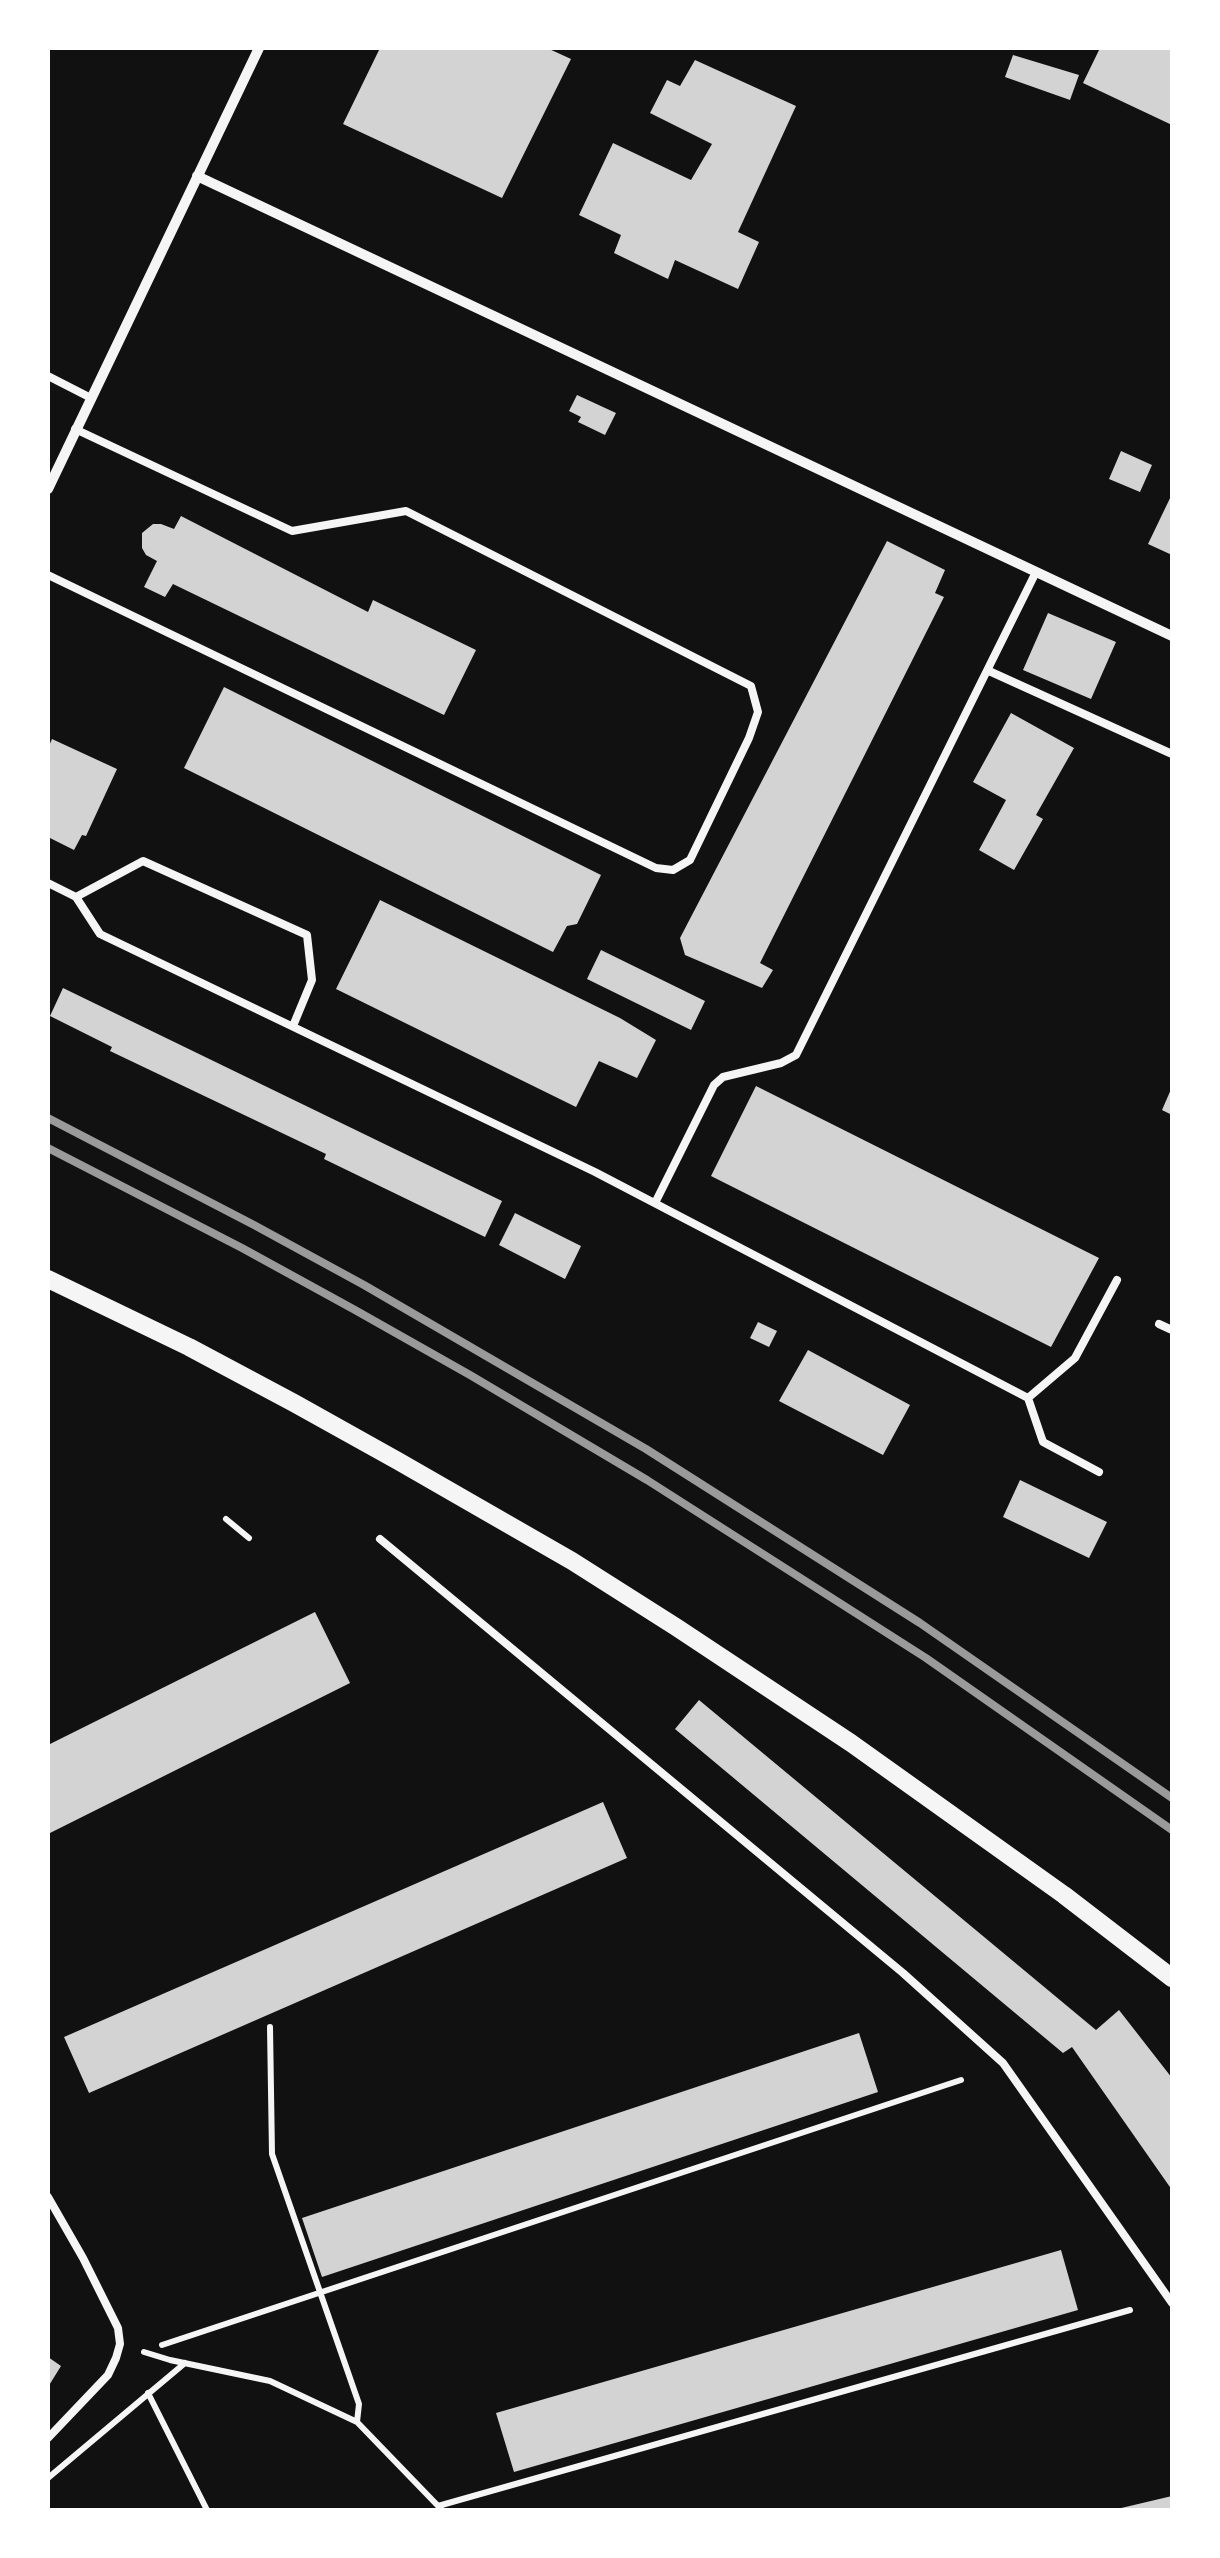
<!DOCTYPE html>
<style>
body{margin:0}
#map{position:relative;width:1220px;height:2558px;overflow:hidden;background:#111;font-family:"DejaVu Sans",sans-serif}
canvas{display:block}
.frame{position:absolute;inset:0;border:50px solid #fff;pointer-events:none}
</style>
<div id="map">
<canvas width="1220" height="2558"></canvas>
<div class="frame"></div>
</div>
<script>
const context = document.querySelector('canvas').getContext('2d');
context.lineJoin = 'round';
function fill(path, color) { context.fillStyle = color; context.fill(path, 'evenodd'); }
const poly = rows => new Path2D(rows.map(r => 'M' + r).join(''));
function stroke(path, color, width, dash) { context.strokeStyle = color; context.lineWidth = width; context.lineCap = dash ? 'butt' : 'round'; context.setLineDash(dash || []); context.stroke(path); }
const building = poly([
 [380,48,547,48,571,59,502,198,343,124],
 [1100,48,1172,48,1172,125,1083,83],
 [1013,55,1079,75,1070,100,1005,77],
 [695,60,796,106,738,232,759,242,738,289,675,260,668,279,614,253,621,235,579,215,613,143,691,180,712,144,650,113,667,80,680,86],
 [577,395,616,413,605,435,578,422,581,417,569,411],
 [1121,451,1152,465,1140,492,1109,479],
 [1172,494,1172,555,1148,544],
 [181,516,368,612,373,600,476,650,444,715,173,584,165,597,144,587,157,561,146,555,142,548,142,533,153,524,161,524,174,529],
 [887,541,945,570,935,593,944,597,760,963,773,970,762,988,685,955,680,938],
 [1048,613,1116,642,1091,699,1023,670],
 [224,687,601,875,577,924,567,926,553,952,184,768],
 [1011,713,1074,748,1036,815,1043,819,1014,870,979,850,1006,800,973,782],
 [52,739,117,769,86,836,82,835,74,850,48,837,48,748],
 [380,900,620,1018,656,1040,637,1078,599,1061,576,1107,336,989],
 [601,950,705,1001,691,1030,587,979],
 [63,988,502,1201,485,1237,324,1159,326,1154,110,1051,112,1047,50,1016],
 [756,1086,1099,1258,1051,1347,711,1176],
 [1172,1087,1172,1115,1162,1110],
 [515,1213,581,1246,565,1279,499,1245],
 [758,1322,777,1331,769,1347,750,1338],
 [808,1350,910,1405,883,1455,779,1401],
 [1020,1480,1107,1522,1089,1558,1003,1517],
 [315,1612,350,1683,48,1834,48,1745],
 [699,1700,1096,2030,1119,2010,1172,2078,1172,2190,1072,2047,1063,2053,675,1729],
 [603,1802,627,1858,89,2093,64,2037],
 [859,2033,878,2092,322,2277,302,2218],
 [1061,2250,1078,2310,514,2472,496,2413],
 [48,2357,61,2366,48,2387],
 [1172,2496,1172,2510,1118,2510,1117,2509]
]);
const path = poly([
 [226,1519,249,1538],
 [270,2027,272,2154,359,2404,357,2422],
 [162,2345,961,2080],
 [144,2352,170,2360,270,2381,357,2422,442,2510],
 [148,2393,207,2510],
 [48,2478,185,2363],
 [438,2506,1130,2310]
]);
const service = poly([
 [48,376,91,398],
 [48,575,656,868,673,870,690,860,749,738,758,712,751,686,406,511,292,531,75,429],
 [989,671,1172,754],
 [48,883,76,897,100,934,595,1172,1028,1398,1043,1442,1099,1472],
 [76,897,143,861,307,935,312,980,293,1026],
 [655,1203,714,1085,723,1077,781,1063,796,1055,1036,572],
 [1159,1324,1172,1330],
 [1028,1398,1075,1358,1117,1280],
 [380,1539,903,1973,1003,2063,1172,2303],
 [48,2197,83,2258,118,2328,120,2344,116,2358,108,2375,48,2438]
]);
const minor = poly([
 [197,176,1172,636],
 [48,489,259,48]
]);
const tertiary = poly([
 [48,1279,189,1347,294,1403,398,1461,572,1561,676,1627,851,1743,1064,1895,1172,1978]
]);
const rail = poly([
 [48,1118,254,1225,364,1285,646,1449,920,1623,1172,1798],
 [48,1148,242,1248,355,1310,470,1375,647,1480,926,1658,1172,1830]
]);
fill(building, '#d3d3d3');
stroke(path, '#f5f5f5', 6);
stroke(service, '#f5f5f5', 8);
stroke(minor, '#f5f5f5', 10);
stroke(tertiary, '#f5f5f5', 18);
stroke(rail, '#9a9a9a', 8);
</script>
